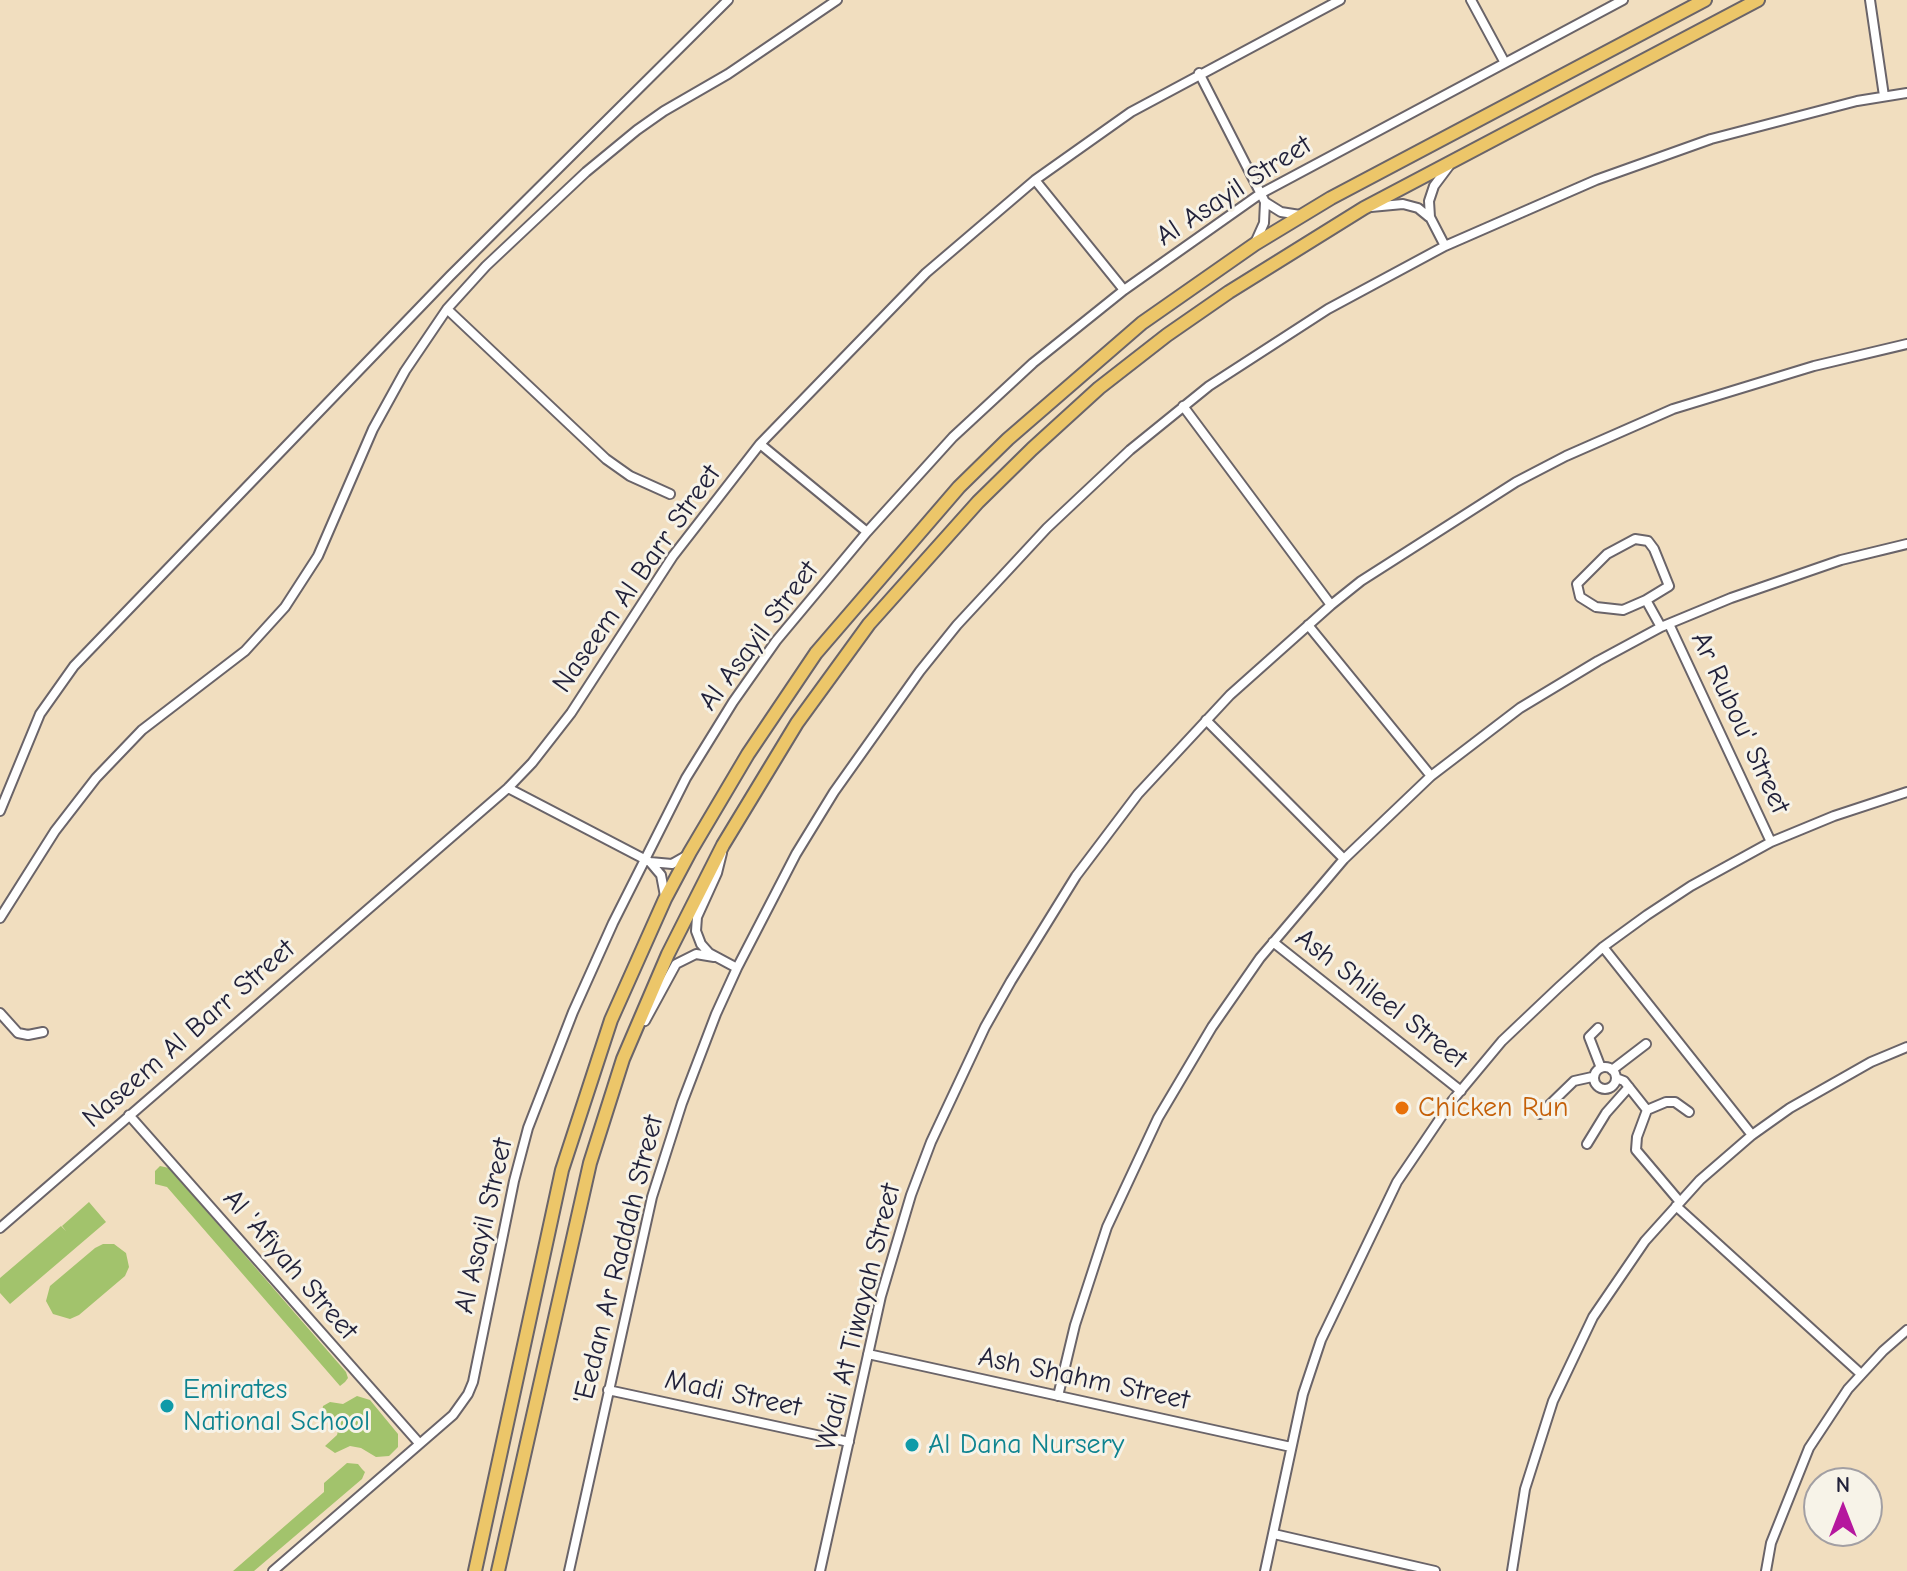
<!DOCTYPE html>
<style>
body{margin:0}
#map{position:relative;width:1907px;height:1571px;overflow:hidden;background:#f1debf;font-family:"Comic Neue",sans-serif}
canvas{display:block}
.north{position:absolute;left:1803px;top:1467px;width:80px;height:80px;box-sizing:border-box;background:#f7f3e8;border:2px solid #a29fa3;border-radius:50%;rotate:0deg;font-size:22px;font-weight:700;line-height:32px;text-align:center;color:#22223b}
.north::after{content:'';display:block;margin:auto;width:28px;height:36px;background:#b5179e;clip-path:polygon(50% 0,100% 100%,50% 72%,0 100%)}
</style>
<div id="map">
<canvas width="1907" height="1571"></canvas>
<div class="north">N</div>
</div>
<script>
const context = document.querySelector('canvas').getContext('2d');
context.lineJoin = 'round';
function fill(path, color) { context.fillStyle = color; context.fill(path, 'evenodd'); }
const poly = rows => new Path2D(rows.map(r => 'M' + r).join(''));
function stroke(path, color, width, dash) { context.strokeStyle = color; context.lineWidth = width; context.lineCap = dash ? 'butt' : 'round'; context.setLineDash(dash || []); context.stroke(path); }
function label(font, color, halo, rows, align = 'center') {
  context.font = font + ' "Comic Neue",sans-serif'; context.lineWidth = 6; context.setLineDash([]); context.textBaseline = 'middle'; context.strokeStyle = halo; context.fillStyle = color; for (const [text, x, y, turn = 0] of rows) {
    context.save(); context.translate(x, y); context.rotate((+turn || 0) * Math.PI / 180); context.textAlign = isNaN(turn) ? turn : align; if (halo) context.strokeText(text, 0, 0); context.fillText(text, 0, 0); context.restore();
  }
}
const green = poly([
 [160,1166,169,1168,346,1372,348,1378,345,1382,340,1386,167,1187,155,1184,155,1171],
 [89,1202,106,1222,10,1304,0,1293,0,1278,61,1226,66,1231,62,1226],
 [103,1244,114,1244,126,1253,129,1267,125,1276,79,1315,70,1319,53,1314,46,1301,50,1286,95,1248],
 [357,1396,370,1400,398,1434,398,1447,389,1456,376,1457,361,1448,350,1446,335,1453,325,1446,337,1435,338,1431,322,1413,323,1406,330,1402,343,1404],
 [347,1463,358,1464,362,1469,365,1472,362,1479,254,1571,233,1571,324,1492,324,1483]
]);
const street = poly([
 [1471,0,1505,63],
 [1870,0,1884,96],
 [1199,73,1265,202,1281,212,1300,215],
 [1035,180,1124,290],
 [1371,207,1403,204,1418,208,1429,217],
 [1255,243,1264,223,1265,202],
 [1445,246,1430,217,1429,201,1434,186,1449,166],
 [447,309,606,459,630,476,670,494],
 [1183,406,1331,605],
 [760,444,867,532],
 [1646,600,1623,610,1596,607,1580,597,1577,584,1607,554,1635,539,1648,541,1654,549,1669,586,1646,600,1661,627],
 [1669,624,1771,842],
 [1308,625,1431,776],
 [1206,720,1344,859],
 [508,788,650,862,672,864,686,856],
 [0,811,40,714,74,666,450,276,728,0],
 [722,853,717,873,697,917,696,931,701,944,709,953,737,968],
 [650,862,661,875,665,896],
 [0,918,55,831,96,778,142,730,245,651,285,607,318,556,373,429,405,371,447,309,486,266,586,172,637,130,664,111,728,74,837,0],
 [1273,942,1461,1091],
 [1603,947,1752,1135],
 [0,1013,18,1033,28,1035,43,1032],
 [645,1021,676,964,696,954,714,957],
 [1598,1028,1589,1037,1601,1068],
 '1594 1078a11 11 0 1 1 22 0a11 11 0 1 1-22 0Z',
 [1612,1070,1646,1044],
 [1616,1078,1624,1081,1647,1110,1637,1137,1636,1150,1680,1202],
 [1647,1110,1666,1102,1675,1102,1689,1112],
 [1540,1114,1574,1081,1592,1077],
 [129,1115,419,1443],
 [1587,1144,1606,1113,1629,1087],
 [1676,1206,1861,1374],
 [0,1228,508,788,532,763,571,713,673,556,760,444,926,273,1035,180,1131,112,1340,0],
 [868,1354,1291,1447],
 [608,1390,849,1442],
 [1058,1396,1075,1325,1107,1227,1158,1118,1212,1027,1260,958,1344,859,1431,776,1520,708,1598,661,1661,627,1731,598,1841,560,1907,544],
 [1274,1534,1435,1571],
 [273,1571,453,1415,468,1394,473,1382,514,1181,528,1128,573,1012,613,923,686,778,733,702,776,641,867,532,953,437,1033,363,1124,290,1260,194,1623,0],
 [569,1571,652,1197,682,1103,716,1014,737,968,796,854,834,792,920,671,957,625,1047,528,1130,450,1209,386,1328,309,1445,246,1596,180,1711,139,1857,101,1907,93],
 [820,1571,881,1296,911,1195,931,1142,985,1027,1011,981,1076,876,1138,794,1230,695,1331,605,1361,581,1516,482,1566,456,1673,409,1814,366,1907,344],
 [1265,1571,1303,1394,1321,1340,1397,1182,1452,1101,1502,1041,1559,987,1603,947,1647,915,1691,886,1771,842,1834,816,1907,792],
 [1512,1571,1525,1489,1553,1401,1593,1317,1645,1241,1700,1180,1752,1135,1790,1108,1871,1062,1907,1047],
 [1766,1571,1771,1543,1809,1448,1848,1389,1883,1351,1907,1330]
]);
const primary = poly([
 [475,1571,562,1170,611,1020,665,899,690,852,748,754,816,653,959,487,1008,439,1142,323,1255,244,1331,198,1705,0],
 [498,1571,590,1163,623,1059,668,954,723,845,797,723,869,624,978,502,1032,449,1099,388,1167,335,1229,292,1364,208,1758,0]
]);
const markers = [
 [1402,1108,8,"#e8710a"],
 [167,1406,8,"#0f9aa8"],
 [912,1445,8,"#0f9aa8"]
];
const streetNames = [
 ["Al Asayil Street",1234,191,-33],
 ["Naseem Al Barr Street",637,579,-55],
 ["Al Asayil Street",759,636,-53],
 ["Ar Rubou' Street",1740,723,65],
 ["Ash Shileel Street",1381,999,38],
 ["Naseem Al Barr Street",189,1034,-41],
 ["Al Asayil Street",484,1226,-77],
 ["'Eedan Ar Raddah Street",619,1260,-76],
 ["Al 'Afiyah Street",290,1265,49],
 ["Wadi At Tiwayah Street",859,1317,-76],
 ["Ash Shahm Street",1084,1379,12],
 ["Madi Street",733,1394,12]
];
const foodNames = [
 ["Chicken Run",1418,1108]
];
const cultureNames = [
 ["Emirates",183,1390],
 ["National School",183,1422],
 ["Al Dana Nursery",928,1445]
];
fill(green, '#a2c36c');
stroke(street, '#6a6469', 12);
stroke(primary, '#6a6469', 16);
stroke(street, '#fff', 8);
stroke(primary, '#ecc669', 12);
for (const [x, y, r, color] of markers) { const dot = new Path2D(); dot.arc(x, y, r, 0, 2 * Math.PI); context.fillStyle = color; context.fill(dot); stroke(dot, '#f7f3e8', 3); }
label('28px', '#22223b', '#f7f3e8', streetNames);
label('28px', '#c56008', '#f7f3e8', foodNames, 'left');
label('28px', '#0d838f', '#f7f3e8', cultureNames, 'left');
</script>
